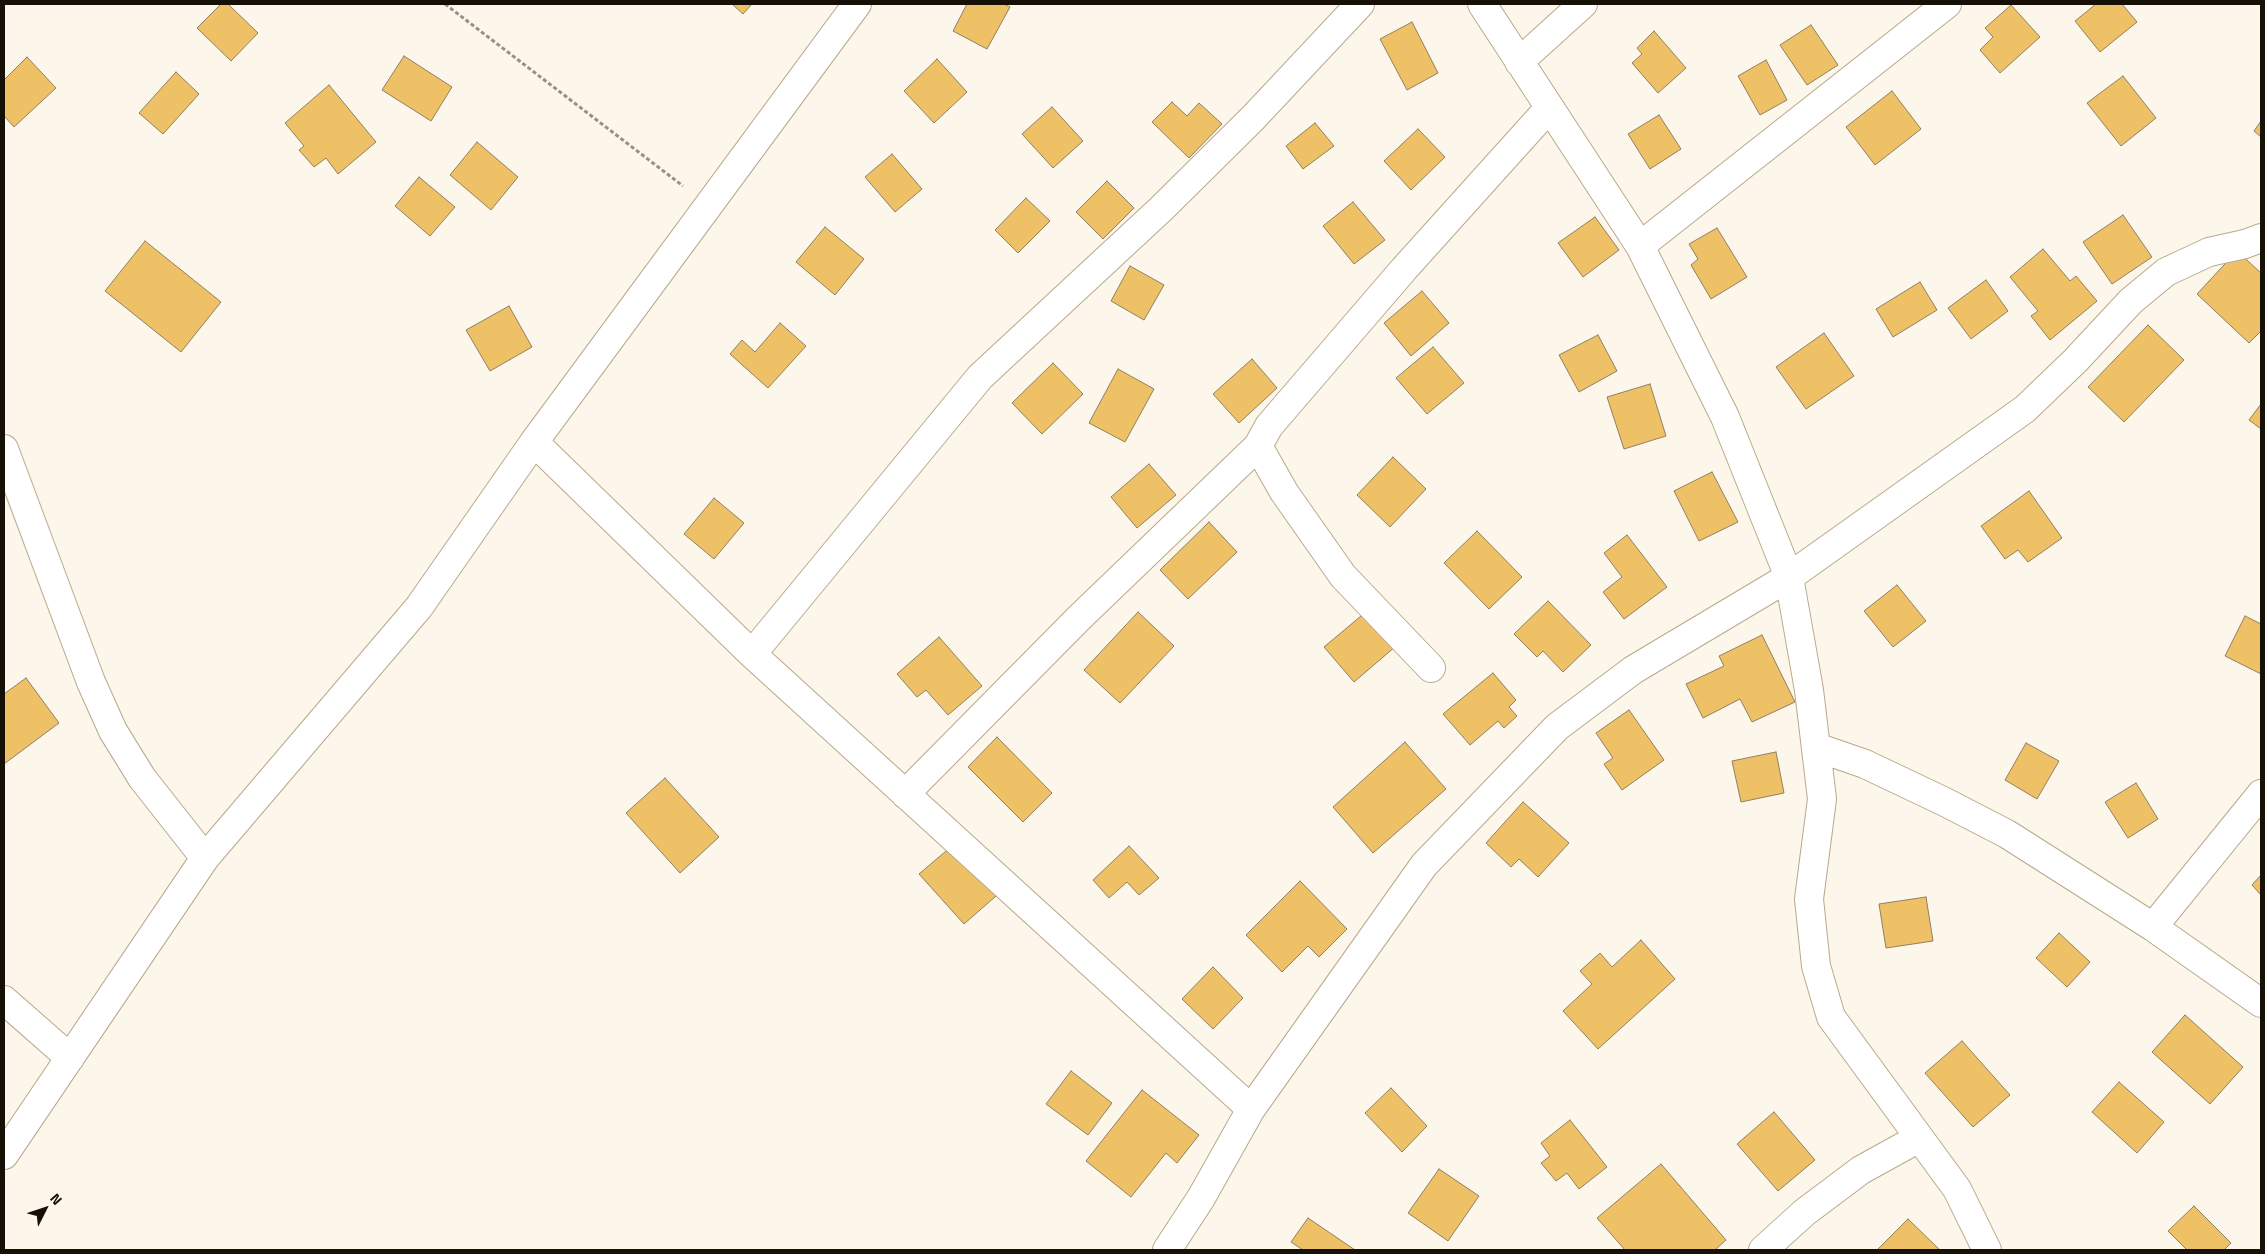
<!DOCTYPE html>
<style>
body{margin:0}
#map{position:relative;width:2265px;height:1254px;overflow:hidden;background:#fdf6ea;font-family:"Titillium Web",sans-serif}
canvas{display:block}
.frame{position:absolute;inset:0;border:5px solid #161006;pointer-events:none}
.north{position:absolute;left:20px;top:1184px;width:50px;height:50px;-webkit-text-stroke:4px #fdf6ea;paint-order:stroke;rotate:49deg;font-size:14px;font-weight:700;line-height:20px;text-align:center;color:#161006}
.north::after{content:'';display:block;margin:auto;width:18px;height:22px;background:#161006;clip-path:polygon(50% 0,100% 100%,50% 72%,0 100%)}
</style>
<div id="map">
<canvas width="2265" height="1254"></canvas>
<div class="frame"></div>
<div class="north">N</div>
</div>
<script>
const context = document.querySelector('canvas').getContext('2d');
context.lineJoin = 'round';
function fill(path, color) { context.fillStyle = color; context.fill(path, 'evenodd'); }
const poly = rows => new Path2D(rows.map(r => 'M' + r).join(''));
function stroke(path, color, width, dash) { context.strokeStyle = color; context.lineWidth = width; context.lineCap = dash ? 'butt' : 'round'; context.setLineDash(dash || []); context.stroke(path); }
const building = poly([
 [221,4,228,4,258,33,231,61,197,28,221,4],
 [732,4,752,4,743,14,732,4],
 [967,4,1004,4,1010,7,987,49,953,31,967,4],
 [2096,4,2122,4,2137,22,2100,52,2075,21,2096,4],
 [2011,5,2040,37,2000,73,1980,50,1993,37,1985,28,2011,5],
 [1412,22,1438,73,1407,90,1380,39,1412,22],
 [1811,25,1838,65,1807,85,1780,45,1811,25],
 [1654,31,1686,68,1658,93,1632,63,1642,54,1637,48,1654,31],
 [404,56,452,87,431,121,382,90,404,56],
 [27,57,56,88,14,127,4,116,4,80,27,57],
 [937,59,967,92,934,123,904,91,937,59],
 [1766,60,1787,100,1760,115,1738,76,1766,60],
 [176,72,199,94,163,134,139,113,176,72],
 [2123,76,2156,118,2121,146,2087,103,2123,76],
 [329,85,376,142,338,174,326,158,314,167,299,150,304,146,285,123,329,85],
 [1892,91,1921,129,1875,165,1846,127,1892,91],
 [1172,102,1187,116,1199,103,1222,124,1189,158,1152,122,1172,102],
 [1052,107,1083,141,1053,168,1022,134,1052,107],
 [1659,115,1681,149,1650,169,1628,134,1659,115],
 [2261,121,2261,137,2254,131,2261,121],
 [1315,123,1334,146,1303,169,1286,146,1315,123],
 [1418,129,1445,157,1411,190,1384,161,1418,129],
 [477,142,518,177,491,210,450,175,477,142],
 [892,154,922,189,895,212,865,177,892,154],
 [419,177,455,207,430,236,395,206,419,177],
 [1107,181,1134,208,1103,239,1076,212,1107,181],
 [1026,198,1050,221,1018,253,995,230,1026,198],
 [1353,202,1385,240,1354,264,1323,226,1353,202],
 [2123,215,2152,257,2112,284,2083,242,2123,215],
 [1595,217,1619,250,1583,277,1558,243,1595,217],
 [825,227,864,259,835,295,796,262,825,227],
 [1717,228,1747,277,1711,299,1691,265,1698,259,1689,244,1717,228],
 [145,241,221,302,181,352,105,291,145,241],
 [2043,249,2070,281,2076,276,2097,301,2050,340,2031,316,2038,311,2010,277,2043,249],
 [2237,251,2261,273,2261,331,2249,343,2197,294,2237,251],
 [1130,266,1164,285,1144,320,1111,301,1130,266],
 [1986,280,2008,311,1971,339,1948,308,1986,280],
 [1920,282,1937,310,1893,337,1876,309,1920,282],
 [1422,291,1449,323,1411,356,1384,323,1422,291],
 [509,306,532,347,490,371,466,330,509,306],
 [780,323,806,346,768,388,730,354,742,340,755,352,780,323],
 [2148,325,2184,360,2124,422,2088,387,2148,325],
 [1824,333,1854,376,1806,409,1776,367,1824,333],
 [1598,335,1617,371,1579,392,1559,355,1598,335],
 [1433,347,1464,383,1427,414,1396,378,1433,347],
 [1252,359,1277,388,1239,423,1213,394,1252,359],
 [1053,363,1083,394,1042,434,1012,403,1053,363],
 [1118,369,1154,389,1125,442,1089,423,1118,369],
 [1650,384,1666,436,1624,449,1607,397,1650,384],
 [2261,404,2261,429,2249,420,2261,404],
 [1393,457,1426,489,1390,527,1357,495,1393,457],
 [1149,464,1176,495,1137,528,1111,497,1149,464],
 [1712,472,1738,522,1699,541,1674,491,1712,472],
 [2029,491,2062,538,2028,562,2018,550,2005,559,1981,526,2029,491],
 [714,498,744,523,714,559,684,534,714,498],
 [1209,522,1237,552,1188,599,1160,570,1209,522],
 [1477,531,1522,577,1489,609,1444,563,1477,531],
 [1627,535,1667,587,1624,619,1603,592,1622,577,1604,553,1627,535],
 [1897,585,1926,621,1893,647,1864,611,1897,585],
 [1548,601,1591,645,1563,672,1543,651,1537,657,1514,634,1548,601],
 [1367,611,1396,646,1354,682,1324,647,1367,611],
 [1138,612,1174,646,1120,703,1084,670,1138,612],
 [2245,616,2261,624,2261,674,2225,656,2245,616],
 [1762,635,1795,702,1752,722,1740,699,1703,718,1686,684,1724,666,1719,656,1762,635],
 [939,637,982,686,948,715,926,690,917,697,897,674,939,637],
 [1493,673,1516,700,1509,707,1517,716,1504,728,1498,721,1470,745,1443,714,1493,673],
 [26,678,59,723,4,764,4,694,26,678],
 [1629,710,1664,760,1622,790,1604,764,1613,758,1596,733,1629,710],
 [997,737,1052,793,1023,822,968,767,997,737],
 [1405,742,1446,789,1373,853,1333,807,1405,742],
 [2026,743,2059,761,2037,799,2005,780,2026,743],
 [1776,752,1784,793,1741,802,1732,761,1776,752],
 [665,778,719,837,680,873,626,813,665,778],
 [2136,783,2158,819,2128,838,2105,802,2136,783],
 [1523,802,1569,843,1538,877,1519,859,1511,867,1486,843,1523,802],
 [952,846,996,896,964,924,919,874,952,846],
 [1129,846,1159,878,1139,895,1127,882,1109,898,1093,880,1129,846],
 [2261,875,2261,895,2252,885,2261,875],
 [1300,881,1347,929,1319,957,1308,946,1282,972,1246,935,1300,881],
 [1926,897,1933,941,1886,948,1879,904,1926,897],
 [2059,933,2090,962,2067,987,2036,958,2059,933],
 [1641,940,1675,979,1598,1049,1563,1011,1592,984,1580,971,1600,953,1612,967,1641,940],
 [1213,967,1243,998,1213,1029,1182,999,1213,967],
 [2185,1015,2243,1067,2210,1104,2152,1052,2185,1015],
 [1962,1041,2010,1095,1973,1127,1925,1073,1962,1041],
 [1071,1071,1112,1103,1088,1135,1046,1104,1071,1071],
 [2119,1082,2164,1122,2137,1153,2092,1112,2119,1082],
 [1391,1088,1427,1126,1402,1152,1365,1113,1391,1088],
 [1142,1090,1199,1135,1177,1163,1166,1153,1131,1197,1086,1161,1142,1090],
 [1774,1112,1815,1160,1778,1191,1737,1144,1774,1112],
 [1570,1120,1607,1167,1579,1189,1567,1173,1556,1181,1541,1163,1550,1156,1541,1143,1570,1120],
 [1661,1164,1726,1240,1715,1250,1625,1250,1597,1218,1661,1164],
 [1439,1169,1479,1196,1448,1241,1408,1213,1439,1169],
 [2194,1206,2231,1243,2224,1250,2187,1250,2168,1231,2194,1206],
 [1308,1218,1355,1250,1303,1250,1291,1242,1308,1218],
 [1908,1219,1940,1250,1877,1250,1908,1219]
]);
const path = poly([
 [445,4,683,186]
]);
const minor = poly([
 [1482,4,1640,246,1725,417,1789,577,1809,690,1822,799,1809,899,1816,966,1831,1017,1957,1189,1987,1250],
 [1519,62,1583,4],
 [1640,246,1947,4],
 [534,442,752,654,1251,1109],
 [4,449,91,682,113,731,142,778,205,858],
 [752,654,980,377,1161,209,1253,118,1360,4],
 [1431,668,1343,576,1284,492,1258,446,1269,426,1404,269,1549,108],
 [1816,747,1865,764,1945,802,2007,834,2153,927,2261,1003],
 [905,794,1079,618,1258,446],
 [2153,927,2261,794],
 [4,1000,70,1058],
 [4,1155,205,858,419,607,534,442,857,4],
 [1167,1250,1201,1198,1251,1109,1424,865,1557,727,1633,670,1789,577,2025,409,2075,361,2131,301,2166,272,2209,252,2245,244,2261,238],
 [1763,1250,1805,1212,1861,1170,1919,1138]
]);
fill(building, '#efc167');
stroke(building, '#8f7f63', 1);
stroke(minor, '#b9a98c', 30);
stroke(path, '#979185', 3, [4, 2.5]);
stroke(minor, '#fff', 28);
</script>
